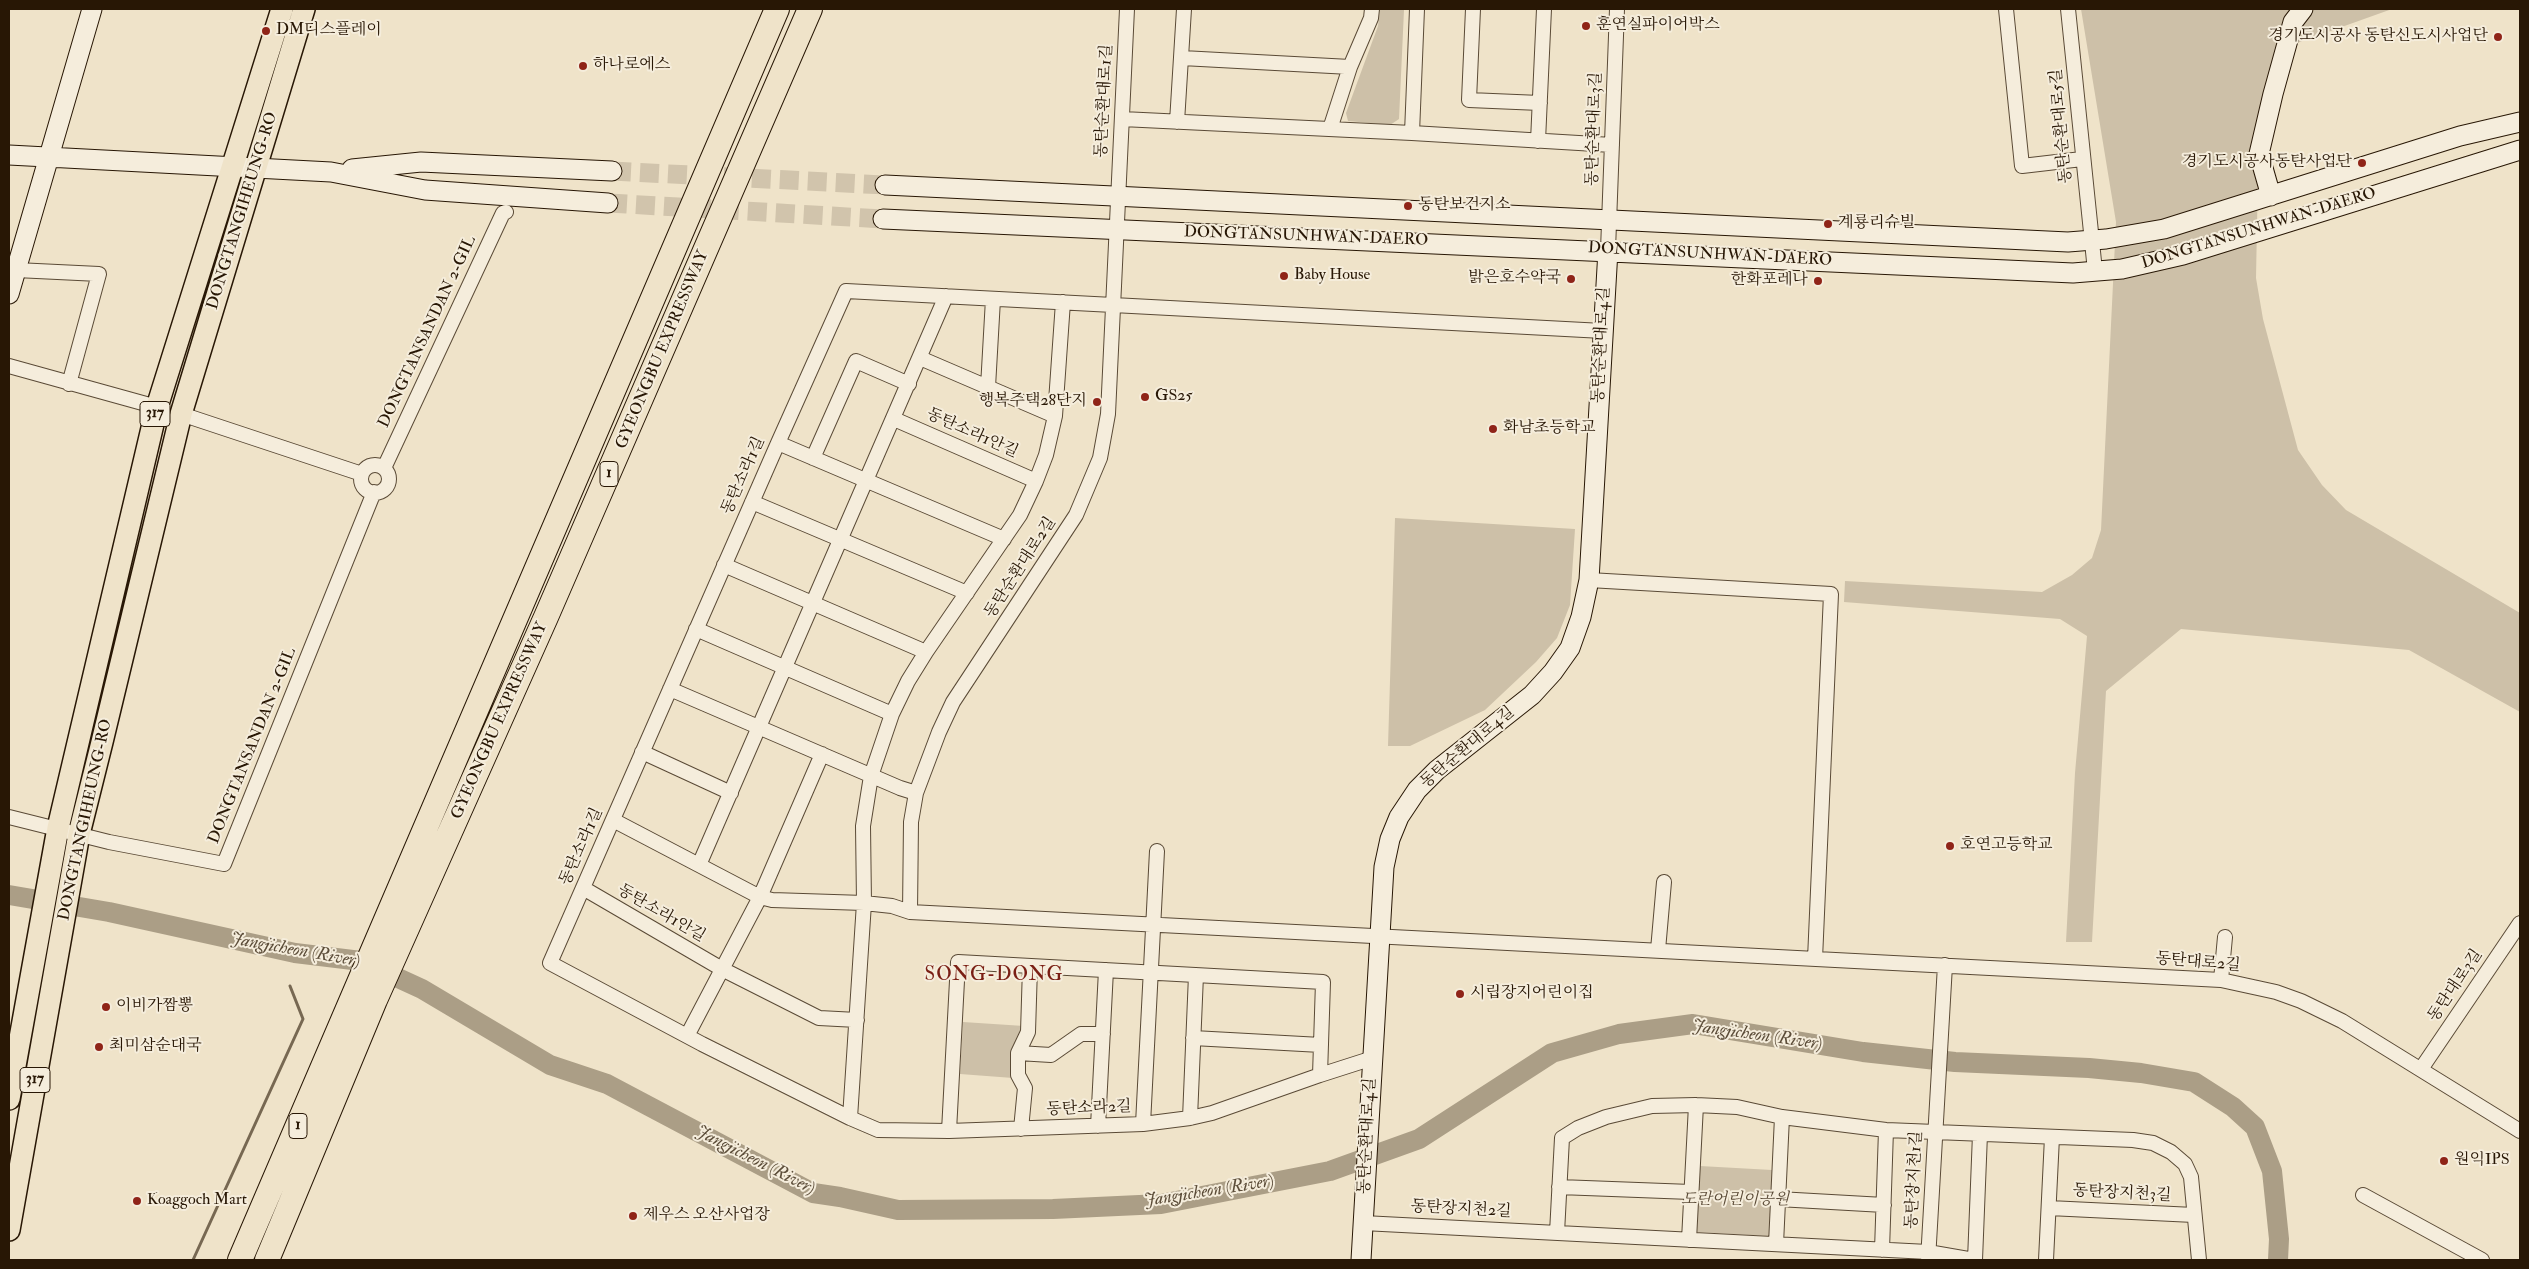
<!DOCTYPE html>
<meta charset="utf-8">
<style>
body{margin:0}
#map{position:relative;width:2529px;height:1269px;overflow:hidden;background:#efe3c9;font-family:"IM FELL Double Pica",serif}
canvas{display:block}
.frame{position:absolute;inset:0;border:10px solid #281705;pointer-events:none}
</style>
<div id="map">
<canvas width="2529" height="1269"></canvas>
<div class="frame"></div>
</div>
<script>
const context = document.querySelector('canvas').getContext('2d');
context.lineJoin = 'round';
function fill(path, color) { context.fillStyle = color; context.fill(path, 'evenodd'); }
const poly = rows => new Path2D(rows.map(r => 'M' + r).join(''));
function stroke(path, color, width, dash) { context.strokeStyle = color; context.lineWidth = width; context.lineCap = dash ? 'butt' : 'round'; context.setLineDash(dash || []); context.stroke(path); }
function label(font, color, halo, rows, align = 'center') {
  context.font = font + ' "IM FELL Double Pica","Noto Serif KR",serif'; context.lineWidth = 4; context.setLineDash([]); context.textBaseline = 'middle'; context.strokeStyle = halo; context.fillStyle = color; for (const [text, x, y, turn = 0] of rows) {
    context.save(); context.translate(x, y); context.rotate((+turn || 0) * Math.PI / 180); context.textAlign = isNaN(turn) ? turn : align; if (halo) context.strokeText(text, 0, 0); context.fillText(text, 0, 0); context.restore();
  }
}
const green = poly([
 [1380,9,1404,10,1399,119,1390,125,1348,121,1346,113,1378,26],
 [2081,9,2392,9,2297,43,2258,172,2256,278,2263,319,2298,450,2322,485,2346,510,2520,613,2520,712,2409,650,2181,629,2106,691,2092,942,2066,942,2075,773,2087,636,2060,619,1844,602,1845,581,2042,592,2072,575,2092,558,2101,530,2116,222],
 [1395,518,1575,529,1570,605,1557,638,1536,662,1485,710,1410,746,1388,746],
 [963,1022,1024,1026,1013,1078,960,1074],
 [1700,1166,1772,1170,1769,1236,1697,1232]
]);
const stream = poly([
 [294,961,295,953],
 [193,1260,303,1019,290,986]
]);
const river = poly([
 [9,895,109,912,295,953,361,961,422,989,550,1065,607,1084,813,1193,840,1197,898,1210,1053,1209,1161,1204,1330,1171,1419,1139,1552,1053,1619,1034,1693,1024,1863,1052,1955,1062,2089,1068,2141,1073,2194,1082,2233,1107,2255,1127,2272,1171,2279,1239,2278,1260]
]);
const secondaryTunnel = poly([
 [612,171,885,185],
 [608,203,883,219]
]);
const street = poly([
 [1473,9,1469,100,1540,103],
 [2006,9,2022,166,2082,159],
 [2068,9,2095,271],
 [1182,58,1350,67,1371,18,1372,9],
 [1122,119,1412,133,1417,9],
 [1177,122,1184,9],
 [1330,129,1350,67],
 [1412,133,1612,145],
 [1538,141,1544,9],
 [1608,250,1617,9],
 [16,270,99,274,69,384],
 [1063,302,1055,416,1046,455,1036,481,1020,515,926,652,908,681,892,714,871,776,863,826,864,903,850,1118,702,1044,550,963,778,443,846,291,1113,305,1603,331],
 [920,358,1055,416],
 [9,366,157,407],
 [988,387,993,299],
 [181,414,362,474],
 [894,419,1036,481],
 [778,443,1004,539],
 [813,458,856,361,909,384],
 '361 479a14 14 0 1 1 28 0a14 14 0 1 1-28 0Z',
 [384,468,503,213,506,212],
 [752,502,967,593],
 [724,565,926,652],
 [1589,580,1831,594,1815,959],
 [696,629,892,714],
 [670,689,900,788,916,793],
 [642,752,731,793],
 [9,817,109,842,224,864,374,492],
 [613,820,760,897,772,900,864,903,892,906,910,912,2221,980,2276,992,2301,1001,2342,1021,2520,1131],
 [699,865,946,296],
 [583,888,722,969,819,1018,857,1020],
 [910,912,911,822,916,793,939,732,953,702,1076,515,1100,458,1108,414,1127,9],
 [1658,950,1664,882],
 [958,962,1323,982,1320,1075,1212,1113,1190,1118,1143,1124,949,1131,958,962],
 [2221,980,2225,937],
 [687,1036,760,897,822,754],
 [1193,1038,1321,1045],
 [1018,1053,1051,1055,1081,1034,1103,1034],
 [2421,1069,2520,923],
 [1320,1075,1373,1058],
 [850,1118,878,1130,949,1131],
 [1190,1118,1196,975],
 [1143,1124,1157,851],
 [1098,1126,1106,970],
 [1021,1129,1025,1088,1018,1075,1018,1053,1028,1032,1030,967],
 [1559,1187,1691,1192],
 [2363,1195,2482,1260],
 [1778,1199,1884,1205],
 [2049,1208,2194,1215],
 [1363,1223,1928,1252,1974,1260],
 [1557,1233,1562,1138,1578,1128,1606,1117,1652,1106,1696,1105,1737,1107,1782,1117,1886,1130,2133,1140,2153,1143,2171,1152,2185,1164,2191,1177,2199,1260],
 [1689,1240,1696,1105],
 [1776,1244,1782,1117],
 [1882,1250,1886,1130],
 [1928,1260,1945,965],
 [1975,1260,1980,1134],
 [2046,1260,2052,1137]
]);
const secondary = poly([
 [9,155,331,172,425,190,608,203],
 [352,169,421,162,612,171],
 [885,185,2068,242,2106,239,2164,229,2460,136,2520,122],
 [2271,196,2259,154,2273,94,2293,22,2303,9],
 [883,219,2073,273,2122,269,2183,255,2520,150],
 [9,294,92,9],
 [1361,1260,1384,867,1390,839,1399,817,1417,790,1437,770,1532,695,1553,672,1570,648,1581,617,1589,580,1608,250]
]);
const primary = poly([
 [9,1099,58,828,157,407,282,9],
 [9,1230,79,834,102,742,181,414,304,9]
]);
const highway = poly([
 [240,1260,777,9],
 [267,1260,375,1000,546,617,810,9]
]);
const markers = [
 [1586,26,5,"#8f2418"],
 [266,31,5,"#8f2418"],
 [2498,37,5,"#8f2418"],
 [583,66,5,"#8f2418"],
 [2362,163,5,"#8f2418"],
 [1408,206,5,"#8f2418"],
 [1828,224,5,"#8f2418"],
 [1284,276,5,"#8f2418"],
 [1571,279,5,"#8f2418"],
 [1818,281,5,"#8f2418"],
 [1145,397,5,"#8f2418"],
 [1097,402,5,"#8f2418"],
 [1493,429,5,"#8f2418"],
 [1950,846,5,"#8f2418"],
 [1460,994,5,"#8f2418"],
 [106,1007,5,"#8f2418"],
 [99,1047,5,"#8f2418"],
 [2444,1161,5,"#8f2418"],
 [137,1201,5,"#8f2418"],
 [633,1216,5,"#8f2418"]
];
const shields = [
 [155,414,30],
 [609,474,18],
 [35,1080,30],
 [298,1126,18]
];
const shieldNames = [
 ["317",155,414],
 ["1",609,474],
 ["317",35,1080],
 ["1",298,1126]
];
const poiNames = [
 ["훈연실파이어박스",1596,26],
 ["DM디스플레이",276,31],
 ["경기도시공사 동탄신도시사업단",2488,37,"right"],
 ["하나로에스",593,66],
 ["경기도시공사동탄사업단",2352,163,"right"],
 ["동탄보건지소",1418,206],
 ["계룡리슈빌",1838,224],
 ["Baby House",1294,276],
 ["밝은호수약국",1561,279,"right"],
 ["한화포레나",1808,281,"right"],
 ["GS25",1155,397],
 ["행복주택28단지",1087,402,"right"],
 ["화남초등학교",1503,429],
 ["호연고등학교",1960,846],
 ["시립장지어린이집",1470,994],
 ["이비가짬뽕",116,1007],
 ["최미삼순대국",109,1047],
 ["원익IPS",2454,1161],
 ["Koaggoch Mart",147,1201],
 ["제우스 오산사업장",643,1216]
];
const streetNames = [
 ["동탄순환대로1길",1105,101,-87],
 ["동탄순환대로5길",2062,126,-95],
 ["동탄순환대로3길",1595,129,-88],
 ["DONGTANGIHEUNG-RO",243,211,-73],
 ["DONGTANSUNHWAN-DAERO",2259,229,-17],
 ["DONGTANSUNHWAN-DAERO",1306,237,2],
 ["DONGTANSUNHWAN-DAERO",1710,255,3],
 ["DONGTANSANDAN 2-GIL",428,332,-65],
 ["동탄순환대로4길",1602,345,-87],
 ["GYEONGBU EXPRESSWAY",663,350,-67],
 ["동탄소라1안길",972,434,24],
 ["동탄소라1길",744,476,-66],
 ["동탄순환대로2길",1021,568,-57],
 ["GYEONGBU EXPRESSWAY",500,721,-66],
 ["DONGTANSANDAN 2-GIL",253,746,-68],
 ["동탄순환대로4길",1468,748,-40],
 ["DONGTANGIHEUNG-RO",86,820,-78],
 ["동탄소라1길",582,847,-66],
 ["동탄소라1안길",661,914,30],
 ["동탄대로2길",2198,963,5],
 ["동탄대로3길",2456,986,-56],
 ["동탄소라2길",1089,1109,-2],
 ["동탄순환대로4길",1368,1136,-87],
 ["동탄장지천1길",1915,1180,-87],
 ["동탄장지천3길",2122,1194,3],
 ["동탄장지천2길",1461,1210,3]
];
const parkNames = [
 ["도란어린이공원",1735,1201]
];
const waterNames = [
 ["Jangjicheon (River)",295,951,10],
 ["Jangjicheon (River)",1757,1036,8],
 ["Jangjicheon (River)",755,1161,27],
 ["Jangjicheon (River)",1209,1192,-9]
];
const quarterNames = [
 ["SONG-DONG",994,976]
];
fill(green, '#cdc0a8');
stroke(stream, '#776852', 3);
stroke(river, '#ab9e86', 20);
stroke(secondaryTunnel, '#d1c4ac', 19, [19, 9]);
stroke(street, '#5a4a36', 16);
stroke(secondary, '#281705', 21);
stroke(primary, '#281705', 24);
stroke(highway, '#281705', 26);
stroke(street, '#f5eddc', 14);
stroke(secondary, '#f5eddc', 19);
stroke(primary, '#efe3c9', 21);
stroke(highway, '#efe3c9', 24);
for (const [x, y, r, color] of markers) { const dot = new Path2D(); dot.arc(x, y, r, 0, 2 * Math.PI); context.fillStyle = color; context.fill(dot); stroke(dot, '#f5eddc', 2); }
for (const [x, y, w] of shields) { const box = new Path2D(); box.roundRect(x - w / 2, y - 12.5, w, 25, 4); context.fillStyle = '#f5eddc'; context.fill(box); stroke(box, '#281705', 1); }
label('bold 15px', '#281705', null, shieldNames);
label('16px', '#281705', '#f5eddc', poiNames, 'left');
label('16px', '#281705', '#f5eddc', streetNames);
label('italic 16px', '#5a4a36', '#f5eddc', parkNames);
label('italic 18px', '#5c4d39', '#f5eddc', waterNames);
context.letterSpacing = '1px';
label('19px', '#7a1f14', '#f5eddc', quarterNames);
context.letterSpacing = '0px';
</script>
